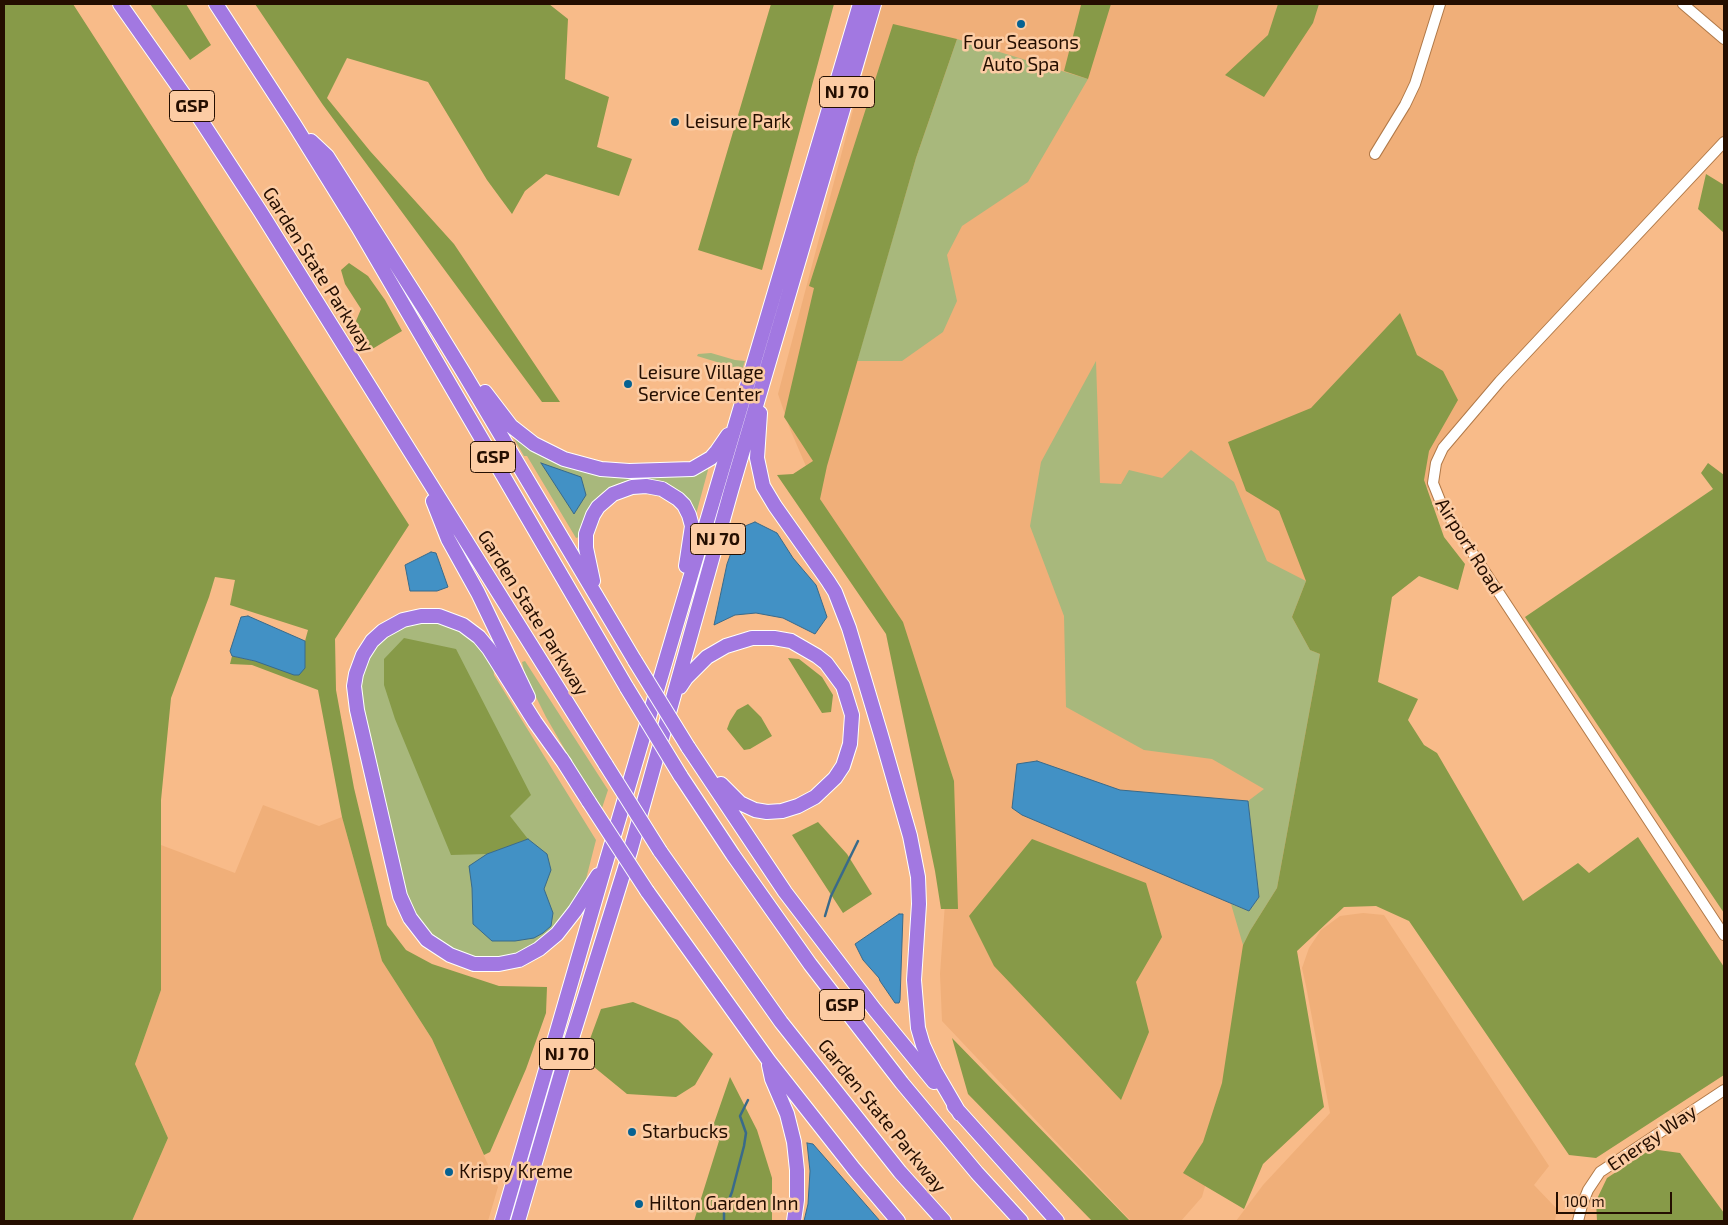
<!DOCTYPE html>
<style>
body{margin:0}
#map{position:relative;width:1728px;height:1225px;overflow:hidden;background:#f8bb89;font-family:"Exo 2",sans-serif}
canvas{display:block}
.frame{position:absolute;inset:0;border:5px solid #240e00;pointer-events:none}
.scale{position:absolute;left:1556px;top:1192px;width:116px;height:22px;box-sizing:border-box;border:2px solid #240e00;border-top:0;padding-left:6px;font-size:15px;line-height:18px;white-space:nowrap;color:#240e00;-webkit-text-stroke:4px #fccca4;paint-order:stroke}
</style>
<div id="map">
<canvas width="1728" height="1225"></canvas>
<div class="frame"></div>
<div class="scale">100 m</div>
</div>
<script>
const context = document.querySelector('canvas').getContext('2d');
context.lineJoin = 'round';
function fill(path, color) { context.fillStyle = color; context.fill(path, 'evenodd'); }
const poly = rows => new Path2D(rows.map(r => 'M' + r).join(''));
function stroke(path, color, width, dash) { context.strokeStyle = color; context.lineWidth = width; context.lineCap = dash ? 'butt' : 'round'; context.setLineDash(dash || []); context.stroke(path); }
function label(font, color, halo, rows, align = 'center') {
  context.font = font + ' "Exo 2",sans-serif'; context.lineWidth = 5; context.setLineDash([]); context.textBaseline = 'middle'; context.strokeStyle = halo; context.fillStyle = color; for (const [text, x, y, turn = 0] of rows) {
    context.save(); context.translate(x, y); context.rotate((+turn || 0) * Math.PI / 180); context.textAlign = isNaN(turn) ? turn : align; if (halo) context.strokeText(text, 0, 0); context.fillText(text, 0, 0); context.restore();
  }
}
const built = poly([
 [881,4,1724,4,1724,142,1444,448,1433,483,1379,532,1226,1112,1202,1197,1181,1221,1131,1221,942,1021,940,974,945,903,881,599,848,564,790,429,778,394],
 [263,805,319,826,342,817,382,961,432,1039,498,1187,488,1221,132,1221,168,1138,135,1064,161,990,161,845,235,873],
 [1363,913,1384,915,1549,1166,1534,1185,1557,1209,1555,1221,1236,1221,1263,1185,1330,1113,1306,986,1302,968,1309,948,1321,930,1340,916]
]);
const green = poly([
 [957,39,1088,79,1028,182,962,226,947,255,957,301,943,332,902,361,857,361,916,158],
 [711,353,735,360,745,361,741,373,730,366,697,356,698,354],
 [1096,361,1100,483,1121,484,1129,470,1162,478,1191,450,1234,482,1267,561,1306,581,1292,617,1310,650,1320,654,1277,888,1250,931,1243,945,1231,904,1249,911,1259,897,1248,801,1264,789,1212,759,1144,750,1066,707,1064,616,1030,526,1041,462],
 [508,428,537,453,551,460,580,471,598,475,621,477,707,468,708,470,695,518,674,487,662,481,633,479,617,484,603,492,595,500,583,520,579,537,576,538,527,456,524,456],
 [428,620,459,629,477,643,493,666,494,675,596,840,585,883,574,904,551,933,521,954,504,959,466,958,430,938,408,907,357,687,371,648,398,626],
 [525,661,608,790,602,808,575,767,546,717,525,675,522,662]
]);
const forest = poly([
 [4,4,73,4,409,525,335,639,336,690,354,788,387,925,406,950,432,964,499,986,547,987,546,1013,526,1069,490,1152,484,1155,432,1039,382,961,342,817,318,690,252,665,230,664,232,656,255,661,305,668,305,641,308,630,230,605,235,580,215,577,209,597,171,698,161,800,161,990,135,1064,168,1138,132,1221,4,1221],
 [150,4,186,4,211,45,190,60],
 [255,4,549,4,568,19,565,79,609,97,597,147,632,159,619,196,546,174,525,191,512,214,487,180,428,82,347,58,327,98,370,151,454,244,560,402,542,402,323,105],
 [771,4,834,4,762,270,698,250],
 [1079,4,1111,4,1088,79,1064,71,1081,5],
 [1278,4,1319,4,1313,23,1264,97,1225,75,1268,35],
 [893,24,957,39,916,158,897,224,827,466,820,499,903,622,954,781,958,909,941,909,935,871,886,634,777,475,793,474,813,461,784,417,814,288,809,286],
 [1706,174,1724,185,1724,233,1698,209],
 [349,263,368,276,385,300,402,331,369,351,356,321,361,309,345,284,341,270],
 [1400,313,1417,355,1443,371,1458,400,1429,451,1424,480,1444,537,1465,564,1458,590,1419,576,1392,597,1378,682,1418,699,1408,720,1424,745,1437,753,1523,901,1578,863,1589,873,1638,837,1724,967,1724,1075,1596,1158,1569,1155,1409,921,1376,906,1344,907,1297,951,1324,1107,1263,1164,1244,1209,1183,1173,1203,1142,1222,1083,1243,945,1250,931,1277,888,1320,654,1310,650,1292,617,1306,581,1279,511,1246,491,1228,442,1311,408],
 [1708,463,1724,475,1724,913,1525,617,1713,489,1701,473],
 [404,638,456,649,531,795,510,816,528,839,487,854,451,855,395,719,384,685,384,659],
 [788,658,799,659,822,677,833,695,831,712,822,713],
 [748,704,761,717,772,736,750,749,744,750,727,729,730,721,737,710],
 [818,822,847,854,872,894,843,913,792,835],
 [1032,839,1146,883,1162,937,1136,982,1149,1032,1121,1100,994,966,969,916],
 [633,1002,678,1020,713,1054,695,1085,676,1097,627,1094,583,1058,601,1009],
 [952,1038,1130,1221,1092,1221,968,1094],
 [730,1077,757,1130,772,1178,772,1221,694,1221,719,1141,711,1134,712,1129],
 [1651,1149,1680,1153,1724,1213,1724,1221,1597,1221,1596,1201,1607,1178]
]);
const water = poly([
 [541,463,581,477,586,495,574,514,541,463],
 [755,522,777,533,793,558,816,585,827,617,815,634,783,618,756,613,735,615,714,625,727,564,740,528,755,522],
 [431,552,436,553,448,587,437,591,410,591,405,565,431,552],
 [248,616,305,641,305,668,299,675,294,675,255,661,232,656,230,651,241,617,248,616],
 [1037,761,1120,790,1248,801,1259,897,1249,911,1022,815,1012,808,1017,764,1037,761],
 [528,839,547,854,551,870,544,889,553,913,551,926,543,933,534,938,515,941,492,941,473,924,472,888,469,866,487,854,528,839],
 [899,914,903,914,900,1000,899,1003,895,1003,880,981,879,978,863,960,855,944,899,914],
 [807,1143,813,1144,880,1221,804,1221,808,1204,810,1171,807,1143]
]);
const stream = poly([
 [825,916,831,896,858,841],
 [724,1221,724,1212,732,1192,744,1146,746,1133,740,1116,748,1100]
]);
const minor = poly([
 [1683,4,1724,39],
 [1724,142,1500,381,1443,448,1436,463,1433,483,1443,508,1724,935],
 [1375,154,1405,105,1415,84,1440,4],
 [1578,1221,1582,1205,1588,1190,1600,1172,1724,1090]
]);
const highway = poly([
 [120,4,187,99,260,211,606,765],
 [216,4,294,124,358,227,627,688],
 [311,141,327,156,427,313,465,375,635,661],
 [485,392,511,426,534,444,564,459,601,469,629,471,692,469,711,458,717,451,728,435],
 [760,413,757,458,763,486,775,506,828,581,835,592,849,628,881,735,910,836,918,877,919,904,914,980,918,1028,923,1045,935,1071,960,1114],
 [433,501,448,539,478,593,528,697],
 [593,581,586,548,586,534,593,515,598,507,613,494,632,487,646,486,662,489,678,499,684,505,689,515,692,526,686,566],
 [680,687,686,678,707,657,726,646,752,638,774,638,791,641,817,656,826,663,843,686,852,715,850,744,843,766,835,778,815,797,798,806,782,811,767,812,755,810,740,803,721,784],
 [688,747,785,892,875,1010,934,1082],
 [561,758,589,802],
 [565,764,535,722,489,649,479,637,463,625,439,616,421,616,403,620,383,631,372,641,363,655,356,674,354,686,357,710,400,896,410,918,427,940,450,955,474,964,499,964,519,960,539,949,557,934,575,911,598,875],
 [680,775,733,855,810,964,902,1083,977,1173,1021,1221],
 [660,851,781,1022,900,1172,944,1221],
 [647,891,769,1061,854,1169,898,1221],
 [769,1065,772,1079,787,1114,794,1142,797,1170,797,1200,794,1221],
 [954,1106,1057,1221],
 [502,1221,607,859,860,4],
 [518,1221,562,1070,630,852,731,491,874,4]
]);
const highwayBridge = poly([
 [635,661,688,747],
 [627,688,680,775],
 [606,765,660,851],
 [589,802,647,891]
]);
const markers = [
 [1021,24,5,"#066292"],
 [675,122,5,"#066292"],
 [628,384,5,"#066292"],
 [632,1132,5,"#066292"],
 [449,1172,5,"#066292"],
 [639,1204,5,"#066292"]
];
const shields = [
 [847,92,55],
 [192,106,45],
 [493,457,45],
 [718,539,55],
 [842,1005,45],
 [567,1054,55]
];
const shieldNames = [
 ["NJ 70",847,92],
 ["GSP",192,106],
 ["GSP",493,457],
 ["NJ 70",718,539],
 ["GSP",842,1005],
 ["NJ 70",567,1054]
];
const poiNames = [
 ["Four Seasons",1021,43,"center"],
 ["Auto Spa",1021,65,"center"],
 ["Leisure Park",685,122],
 ["Leisure Village",638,373],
 ["Service Center",638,395],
 ["Starbucks",642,1132],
 ["Krispy Kreme",459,1172],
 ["Hilton Garden Inn",649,1204]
];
const streetNames = [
 ["Garden State Parkway",318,270,58],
 ["Airport Road",1469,546,58],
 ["Garden State Parkway",533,613,58],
 ["Garden State Parkway",882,1116,51],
 ["Energy Way",1652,1138,-34]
];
fill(built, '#f0af79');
fill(green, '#a8b87c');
fill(forest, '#879a48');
fill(water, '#4291c5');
stroke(water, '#396a8a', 1);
stroke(stream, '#396a8a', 2.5);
stroke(minor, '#b17948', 12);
stroke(highway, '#fff', 16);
stroke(minor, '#fff', 10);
stroke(highway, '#a278e1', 14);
stroke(highwayBridge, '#fff', 16, []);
stroke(highwayBridge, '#a278e1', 14);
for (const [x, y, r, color] of markers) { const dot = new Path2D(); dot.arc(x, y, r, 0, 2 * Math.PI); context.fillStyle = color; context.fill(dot); stroke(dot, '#fccca4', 2); }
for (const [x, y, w] of shields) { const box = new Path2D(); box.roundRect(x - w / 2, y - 15.5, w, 31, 4); context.fillStyle = '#fccca4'; context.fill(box); stroke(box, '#240e00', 1); }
label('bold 18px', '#240e00', null, shieldNames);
label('19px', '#240e00', '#fccca4', poiNames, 'left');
label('19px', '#240e00', '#fccca4', streetNames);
</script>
